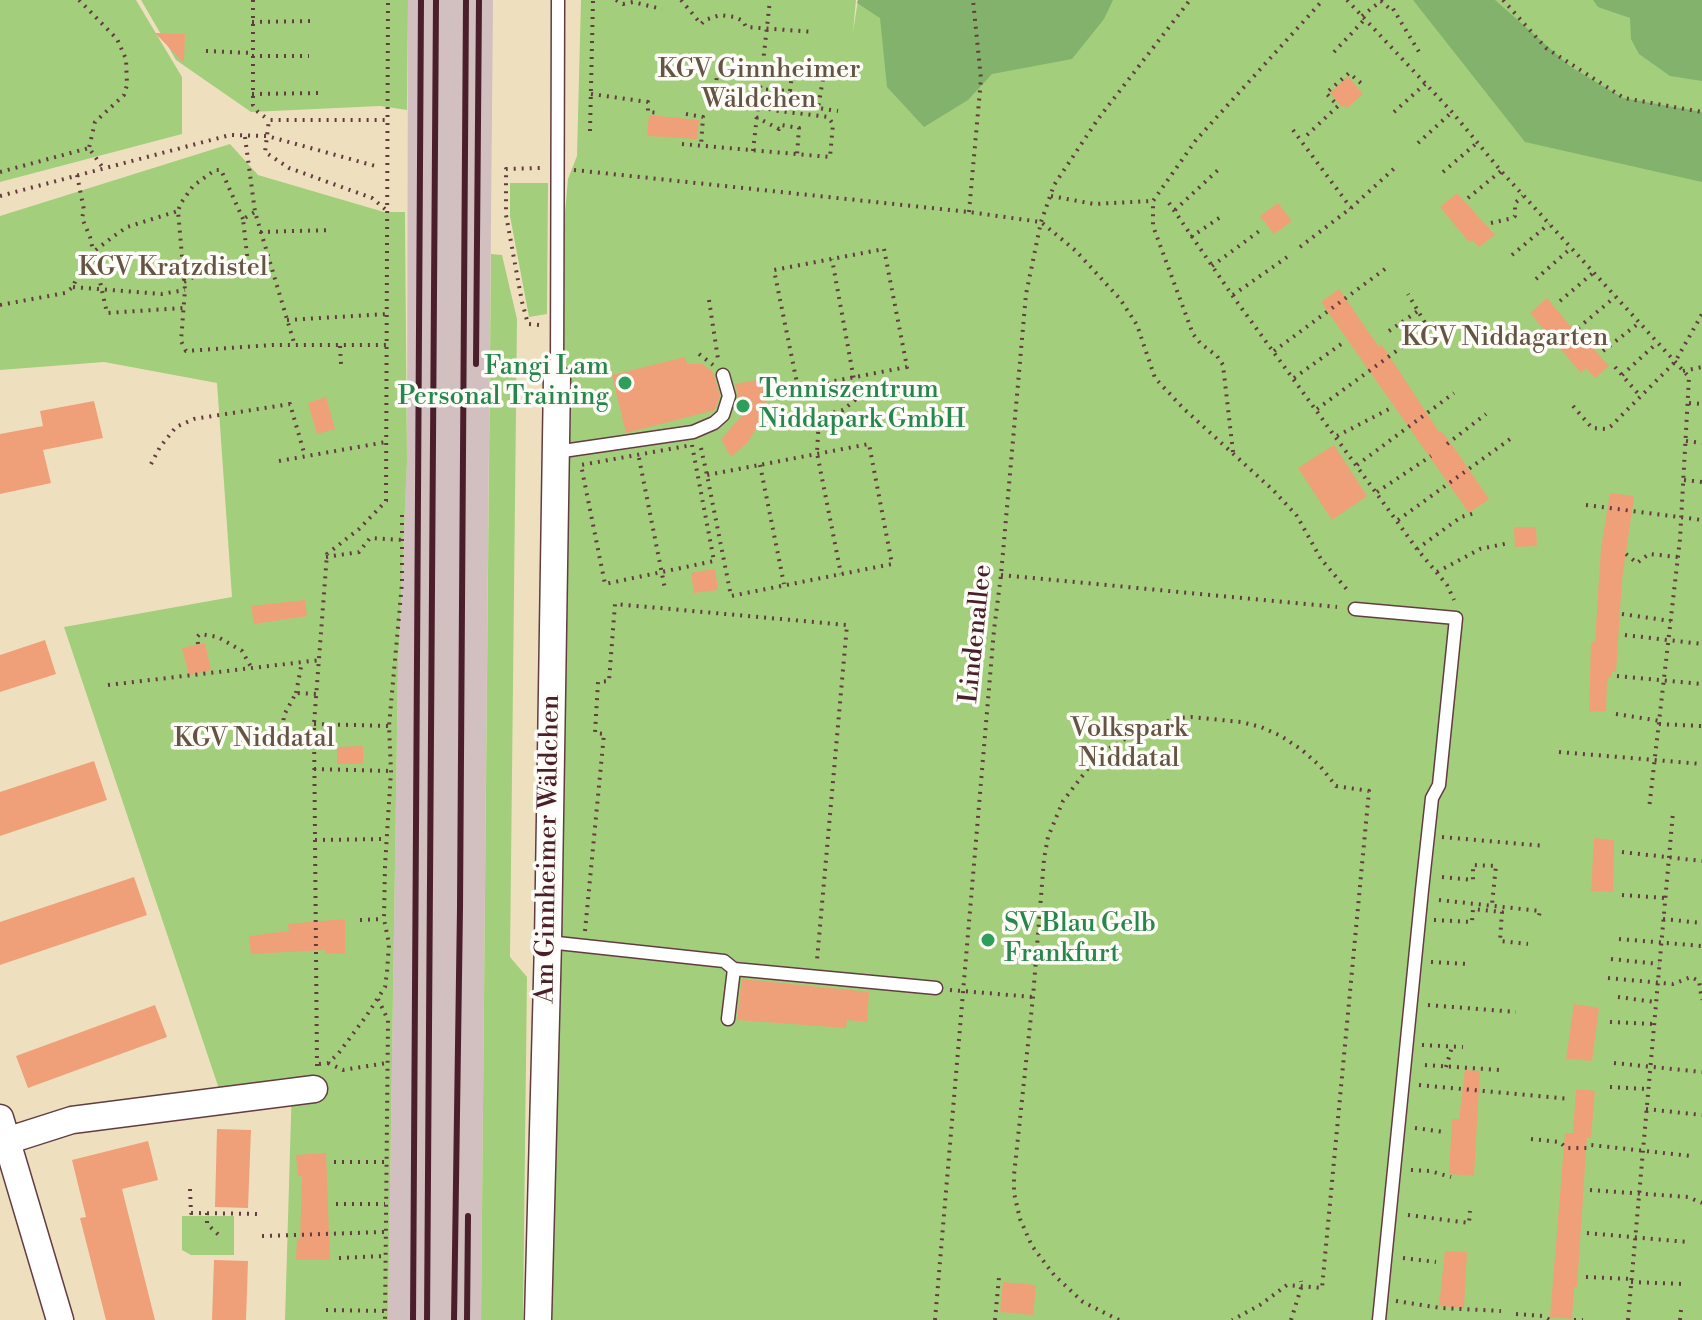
<!DOCTYPE html>
<meta charset="utf-8">
<style>
body{margin:0}
canvas{display:block;background:#eee0bf}
</style>
<canvas width="1702" height="1320"></canvas>
<script>
const context = document.querySelector('canvas').getContext('2d');
context.lineJoin = 'round';
function fill(path, color) { context.fillStyle = color; context.fill(path, 'evenodd'); }
const poly = rows => new Path2D(rows.map(r => 'M' + r).join(''));
function stroke(path, color, width, dash) { context.strokeStyle = color; context.lineWidth = width; context.lineCap = dash ? 'butt' : 'round'; context.setLineDash(dash || []); context.stroke(path); }
function label(font, color, halo, rows, align = 'center') {
  context.font = font + ' "Libre Bodoni",serif'; context.lineWidth = 7; context.setLineDash([]); context.textBaseline = 'middle'; context.strokeStyle = halo; context.fillStyle = color; for (const [text, x, y, turn = 0] of rows) {
    context.save(); context.translate(x, y); context.rotate((+turn || 0) * Math.PI / 180); context.textAlign = isNaN(turn) ? turn : align; if (halo) context.strokeText(text, 0, 0); context.fillText(text, 0, 0); context.restore();
  }
}
const industrial = poly([
 [408,0,493,0,481,1320,388,1320,398,667,407,460]
]);
const green = poly([
 [0,0,136,0,182,77,182,134,0,182],
 [141,0,408,0,407,110,380,106,251,112,176,60],
 [581,0,856,0,853,32,858,0,1702,0,1702,1320,546,1320,562,246,568,179,577,156],
 [230,144,258,175,384,212,405,212,407,461,398,667,388,1320,285,1320,292,1083,219,1089,64,627,232,597,217,383,104,362,0,370,0,216],
 [510,183,548,183,547,314,529,317,510,216],
 [491,254,502,255,517,319,510,957,527,977,523,1320,481,1320],
 [182,1216,234,1216,234,1255,191,1255,182,1250]
]);
const forest = poly([
 [858,0,1113,0,1104,19,1072,59,992,74,968,100,924,127,887,87,880,18,857,3],
 [1413,0,1495,0,1571,67,1623,98,1702,112,1702,182,1525,142],
 [1593,0,1702,0,1702,81,1670,76,1639,54,1631,39,1630,18,1598,7]
]);
const building = poly([
 [155,33,185,34,184,63],
 [1348,76,1363,94,1347,108,1344,105,1342,107,1330,93],
 [649,115,699,120,697,139,647,136],
 [1457,193,1495,235,1479,247,1472,240,1469,242,1440,207],
 [1278,203,1292,221,1274,234,1260,216],
 [1339,289,1379,347,1382,345,1439,432,1441,431,1450,442,1489,499,1469,513,1321,302],
 [1547,298,1587,346,1589,344,1609,366,1595,378,1586,368,1581,373,1530,313],
 [685,357,687,364,702,364,713,372,720,396,715,410,626,433,612,375],
 [768,378,768,387,772,383,760,422,748,442,731,457,721,439,754,402,735,407,738,394,735,384],
 [326,397,335,429,317,434,308,403],
 [94,401,103,438,43,450,51,483,0,494,0,434,43,426,40,411],
 [1334,445,1367,496,1332,520,1298,468],
 [1610,493,1634,496,1622,580,1616,672,1612,672,1612,677,1609,677,1607,683,1606,711,1589,712,1591,642,1595,642,1601,548],
 [1514,527,1536,527,1537,546,1515,547],
 [715,569,718,590,694,593,691,573],
 [305,600,307,616,254,624,251,606],
 [45,640,56,674,0,692,0,655],
 [205,643,211,670,189,675,182,648],
 [363,746,363,764,337,764,337,747],
 [94,761,107,800,0,836,0,792],
 [1594,838,1614,840,1613,892,1591,891],
 [134,877,147,915,0,965,0,922],
 [345,919,345,954,325,953,325,950,251,954,249,936,289,931,288,924],
 [742,979,869,992,867,1022,847,1020,846,1028,737,1020],
 [1574,1004,1599,1008,1592,1061,1566,1059],
 [155,1005,167,1037,28,1088,16,1056],
 [1465,1070,1480,1071,1474,1176,1449,1174,1452,1119,1459,1119],
 [1576,1089,1595,1091,1591,1138,1587,1137,1577,1287,1574,1287,1572,1319,1550,1317,1565,1133,1573,1133],
 [217,1129,251,1130,248,1208,215,1207],
 [148,1141,158,1180,122,1189,155,1320,106,1320,80,1218,86,1217,72,1160],
 [326,1153,330,1260,296,1260,297,1239,300,1239,302,1176,298,1176,296,1155],
 [1445,1251,1467,1252,1464,1308,1439,1306],
 [214,1260,248,1261,246,1320,212,1320],
 [1003,1282,1036,1285,1033,1315,1000,1312]
]);
const path = poly([
 [79,0,117,39,126,59,127,85,124,95,95,122,89,148],
 [253,0,253,105,258,112,269,120],
 [616,0,623,4,633,2,662,9],
 [681,0,701,24,705,20,720,15,735,17,743,21,746,27,814,32],
 [1347,0,1452,112,1501,171,1689,377,1680,539,1649,809],
 [1503,0,1546,48,1624,98,1702,112],
 [1362,16,1381,1,1389,8,1392,7,1419,52],
 [252,22,316,21],
 [206,51,251,53],
 [1334,52,1365,19],
 [252,56,309,56],
 [758,89,790,91,792,75,823,79,818,108,838,111],
 [252,94,319,93],
 [591,94,648,102,648,112,660,113],
 [727,101,715,100,717,73,734,73,744,68,762,65],
 [1394,112,1425,84],
 [686,114,703,117,701,146],
 [756,117,779,129,781,125,799,128,797,155],
 [1293,130,1351,208],
 [590,131,593,0],
 [1307,135,1338,106,1326,93,1349,73,1362,84],
 [245,137,255,212,295,346],
 [1418,143,1452,112],
 [682,144,830,157,833,124,828,117,771,110,758,102],
 [753,151,770,0],
 [574,170,969,212,1041,222,1076,251,1120,299,1137,325,1155,378,1183,408,1274,491,1297,516,1321,559,1349,592],
 [0,172,89,148,103,168],
 [1443,172,1478,142],
 [77,175,84,210,82,218,90,237,107,313,183,308],
 [0,196,230,135,267,136,379,167],
 [1051,196,1094,204,1152,201],
 [1468,198,1501,171],
 [1169,203,1232,295,1417,549,1447,585,1454,600],
 [385,209,372,198,289,168,265,152,269,120,387,120],
 [1175,210,1218,170],
 [969,212,981,79,973,0],
 [243,219,221,170,215,170,193,186,181,203,178,211,185,290,181,341,186,351,272,345,387,345],
 [1491,223,1513,218,1515,216,1515,203,1523,196],
 [260,232,332,230],
 [1191,237,1222,216],
 [1300,247,1351,208,1398,165],
 [884,249,907,367,798,388,774,270,884,249],
 [1512,255,1549,224],
 [248,264,243,219,255,212],
 [1212,266,1262,229],
 [1536,279,1571,248],
 [184,282,216,265],
 [73,287,161,294,185,290],
 [1233,295,1290,255],
 [709,300,718,359],
 [1560,301,1593,273],
 [0,305,65,293,73,287,78,274,93,252,114,236,127,227,178,211],
 [287,320,387,314],
 [539,325,528,324,522,302,506,215,506,169,541,168],
 [1578,328,1615,297],
 [1389,331,1418,311],
 [340,346,341,364],
 [1274,351,1385,269],
 [1603,351,1639,323],
 [699,354,713,365],
 [1615,367,1641,397],
 [1683,371,1702,367],
 [1622,375,1657,343],
 [1294,378,1344,342],
 [1689,403,1702,404],
 [1573,406,1592,428,1606,429,1611,426,1675,362,1702,314],
 [1317,409,1428,328,1408,294],
 [819,416,817,453,841,574],
 [762,418,819,416,843,410,855,400,856,391,832,259],
 [1337,436,1391,408],
 [1686,441,1702,443],
 [1447,444,1486,414],
 [692,445,714,561,605,584,581,465,692,445],
 [701,448,707,475,731,596,892,564,869,444,707,475],
 [1233,452,1223,365,1217,356,1200,343,1193,334,1153,226,1153,201,1196,140,1323,0],
 [639,458,665,589],
 [279,461,386,442],
 [151,464,160,447,176,427,194,419,290,404,305,456],
 [760,465,784,584],
 [1357,465,1454,393],
 [1684,480,1702,482],
 [1377,492,1431,456],
 [1586,505,1702,520],
 [1398,520,1513,437],
 [1417,549,1461,517,1475,513],
 [1626,554,1637,563,1649,554,1678,557],
 [326,557,359,552,370,538,403,540],
 [1437,572,1480,549,1509,543],
 [1001,575,1337,607],
 [1622,614,1671,621],
 [1625,635,1702,644],
 [198,644,197,637,200,634,218,637,242,651,251,667],
 [1617,676,1702,684],
 [108,685,320,660],
 [296,693,302,662],
 [1616,714,1660,721],
 [314,724,389,726],
 [1659,724,1701,726],
 [282,736,284,715,296,693,317,694],
 [1559,752,1702,764],
 [314,769,391,771],
 [1442,837,1545,846],
 [315,840,386,839],
 [1622,852,1702,861],
 [1442,877,1473,880,1473,865,1496,866,1492,904],
 [1622,895,1665,898],
 [1439,900,1540,911,1538,920],
 [1663,919,1702,923],
 [360,920,384,919],
 [1434,920,1472,922,1473,909,1502,912,1500,941,1528,944],
 [585,931,604,734,595,733,598,682,609,681,615,604,847,625,817,960],
 [1619,939,1702,946],
 [1611,959,1659,964],
 [1431,962,1468,964],
 [1608,978,1673,984,1691,977,1699,981,1702,1000],
 [950,990,1033,997],
 [1618,997,1655,1002],
 [378,999,388,1020,385,1320],
 [1428,1005,1516,1012],
 [1610,1022,1653,1024],
 [1422,1045,1463,1047],
 [328,1063,343,1070,387,1063],
 [1614,1063,1702,1072],
 [319,1064,328,1063,338,1054,367,1015,385,987,387,972,389,944,384,919,385,866,391,771,389,726,402,583,402,513],
 [1425,1065,1500,1070],
 [317,1066,314,724,327,554,359,529,386,501,388,0],
 [1446,1067,1452,1047],
 [1419,1085,1570,1099],
 [1610,1087,1647,1089],
 [1646,1109,1702,1115],
 [1415,1128,1444,1132],
 [1531,1139,1560,1142,1566,1148,1587,1148,1591,1145,1691,1156],
 [334,1162,385,1162],
 [1411,1170,1430,1171,1451,1177],
 [190,1189,191,1213,263,1214],
 [1590,1190,1688,1197,1702,1203],
 [336,1204,385,1204],
 [207,1213,207,1224,221,1237],
 [1408,1215,1469,1223,1470,1211],
 [1587,1233,1687,1242],
 [262,1236,385,1232],
 [339,1258,384,1256],
 [1403,1258,1436,1262],
 [1586,1277,1631,1279],
 [1631,1282,1684,1284],
 [1396,1301,1441,1308,1501,1311],
 [326,1310,385,1311],
 [1516,1314,1543,1316,1550,1320],
 [935,1320,994,630,1001,575,1026,294,1041,222,1054,185,1098,119,1190,0],
 [995,1320,999,1277],
 [1119,1320,1083,1302,1054,1275,1032,1246,1020,1219,1014,1193,1014,1175,1033,997,1044,859,1048,837,1063,801,1093,762,1110,748,1130,736,1176,718,1191,717,1241,722,1261,727,1281,736,1302,750,1320,766,1336,786,1369,791,1322,1288,1287,1285,1260,1305,1232,1320],
 [1291,1320,1302,1285,1301,1281],
 [1574,1320,1583,1320],
 [1628,1320,1673,812],
 [1680,1320,1681,1310]
]);
const lane = poly([
 [557,378,558,0],
 [556,452,693,432,714,423,723,415,729,396,723,375],
 [1355,609,1456,618,1439,785,1432,798,1422,890,1379,1320],
 [548,942,724,961,734,969],
 [728,1019,734,969,936,988]
]);
const street = poly([
 [0,1118,60,1320],
 [0,1143,72,1120,314,1089],
 [538,1320,548,942,557,378]
]);
const rail = poly([
 [476,364,479,0],
 [413,1320,421,0],
 [427,1320,436,0],
 [454,1320,460,908,466,0],
 [467,1320,468,1216]
]);
const markers = [
 [625,383,8,"#2e9e5b"],
 [743,406,8,"#2e9e5b"],
 [988,940,8,"#2e9e5b"]
];
const parkNames = [
 ["KGV Ginnheimer",759,71],
 ["Wäldchen",759,101],
 ["KGV Kratzdistel",173,269],
 ["KGV Niddagarten",1505,339],
 ["Volkspark",1129,730],
 ["Niddatal",1129,760],
 ["KGV Niddatal",254,740]
];
const leisureNames = [
 ["Fangi Lam",609,368,"right"],
 ["Personal Training",609,398,"right"],
 ["Tenniszentrum",759,391],
 ["Niddapark GmbH",759,421],
 ["SV Blau Gelb",1004,925],
 ["Frankfurt",1004,955]
];
const streetNames = [
 ["Lindenallee",977,634,-84],
 ["Am Ginnheimer Wäldchen",549,849,-89]
];
fill(industrial, '#d2bfbf');
fill(green, '#a3cf7c');
fill(forest, '#82b26c');
fill(building, '#efa079');
stroke(lane, '#633c41', 15);
stroke(street, '#633c41', 29);
stroke(path, '#633c41', 4, [2, 6]);
stroke(lane, '#fff', 12);
stroke(street, '#fff', 26);
stroke(rail, '#4a1f2b', 6);
for (const [x, y, r, color] of markers) { const dot = new Path2D(); dot.arc(x, y, r, 0, 2 * Math.PI); context.fillStyle = color; context.fill(dot); stroke(dot, '#fdfcf7', 3); }
label('26px', '#655443', '#fdfcf7', parkNames);
label('26px', '#27864d', '#fdfcf7', leisureNames, 'left');
label('26px', '#4a1f2b', '#fdfcf7', streetNames);
</script>
